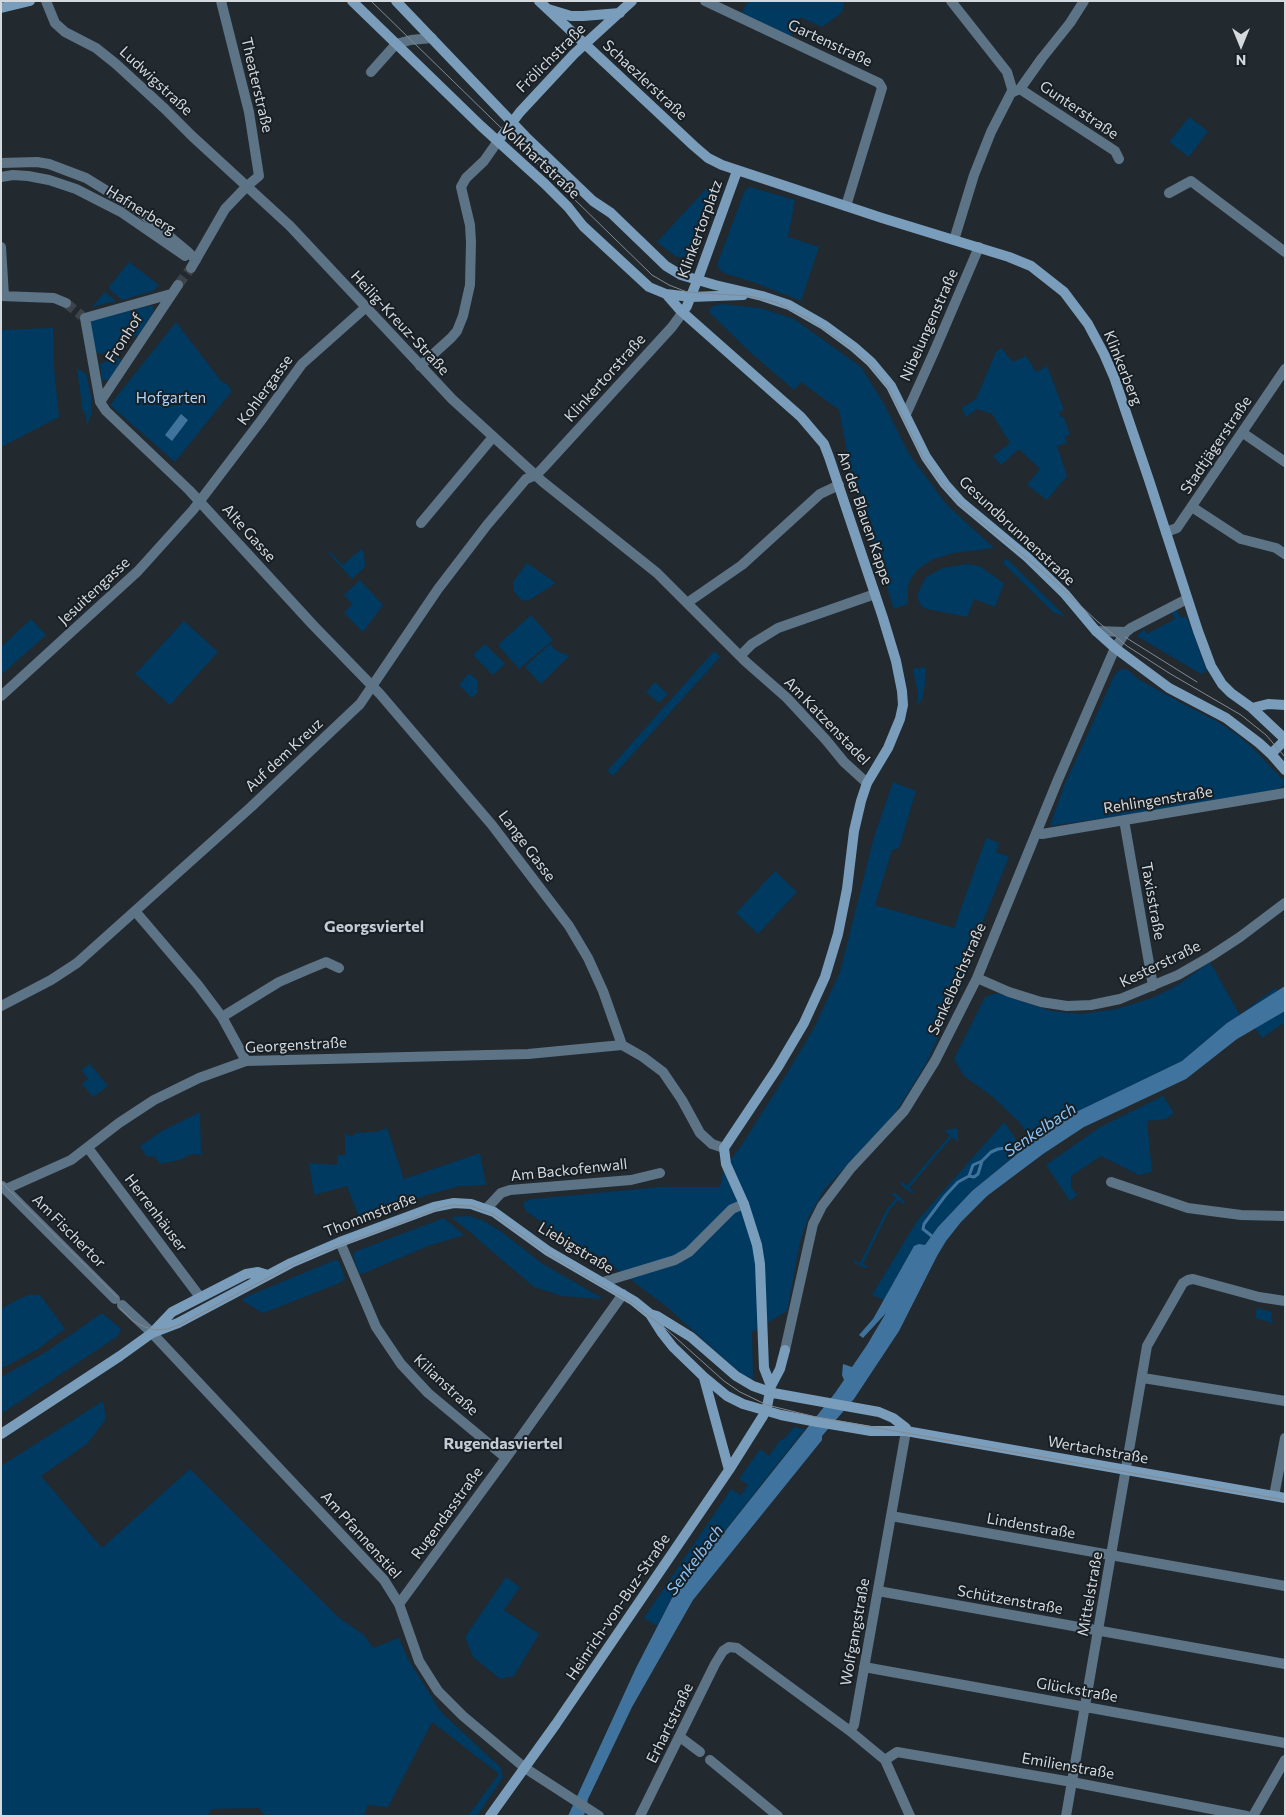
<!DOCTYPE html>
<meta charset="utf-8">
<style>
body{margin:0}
#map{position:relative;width:1286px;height:1817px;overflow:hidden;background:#22292f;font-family:Commissioner,sans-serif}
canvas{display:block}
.frame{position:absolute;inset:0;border:2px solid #d4d9dd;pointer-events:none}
.north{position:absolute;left:1216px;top:20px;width:50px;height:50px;-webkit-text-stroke:4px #181f25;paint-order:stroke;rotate:180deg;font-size:14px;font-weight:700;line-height:20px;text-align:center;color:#d4d9dd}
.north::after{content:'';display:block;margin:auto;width:18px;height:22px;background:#d4d9dd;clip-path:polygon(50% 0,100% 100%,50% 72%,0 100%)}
</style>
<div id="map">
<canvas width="1286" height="1817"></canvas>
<div class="frame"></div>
<div class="north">N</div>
</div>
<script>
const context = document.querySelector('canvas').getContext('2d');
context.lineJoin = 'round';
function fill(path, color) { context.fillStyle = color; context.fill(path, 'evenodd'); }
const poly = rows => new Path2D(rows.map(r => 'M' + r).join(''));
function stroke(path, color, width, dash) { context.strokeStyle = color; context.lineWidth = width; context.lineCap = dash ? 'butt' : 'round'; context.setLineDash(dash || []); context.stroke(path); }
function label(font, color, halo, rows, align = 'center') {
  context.font = font + ' Commissioner,sans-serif'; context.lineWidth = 4; context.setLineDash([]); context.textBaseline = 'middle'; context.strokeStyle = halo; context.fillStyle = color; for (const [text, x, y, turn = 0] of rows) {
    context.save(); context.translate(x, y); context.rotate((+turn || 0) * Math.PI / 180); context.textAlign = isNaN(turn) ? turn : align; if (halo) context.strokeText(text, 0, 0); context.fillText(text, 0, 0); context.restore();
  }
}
const green = poly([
 [748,1,843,1,844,7,840,14,822,27,800,17,791,36,742,13],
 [1189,117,1208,131,1189,157,1169,142],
 [750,187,795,200,788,237,819,247,801,301,753,282,727,274,721,271,718,267,718,262,745,190],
 [707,188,711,190,687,255,682,258,675,256,657,242],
 [129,262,159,285,153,291,122,300,108,288],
 [105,292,116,301,92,307,103,294],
 [721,304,760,308,794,319,861,367,883,402,909,454,947,505,994,548,954,553,933,559,917,570,910,580,908,587,908,604,894,609,852,477,839,410,801,382,794,390,751,353,709,312,711,307],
 [149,306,153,306,153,312,140,334,109,351,101,354,96,352,90,321],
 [176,322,221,381,227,384,232,391,175,462,110,405],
 [53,328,54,368,59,417,1,447,1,330],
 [1001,348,1013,362,1026,356,1036,372,1047,366,1064,410,1059,412,1061,417,1064,417,1070,435,1065,436,1067,443,1057,446,1067,476,1047,500,1027,485,1040,469,1019,449,1001,465,993,456,1010,443,992,414,977,409,966,417,962,408,976,399,996,352],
 [115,357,121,360,112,378,109,380,102,380,100,364],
 [77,368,86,374,91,396,92,412,87,426,86,413,83,413],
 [361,549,364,552,365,567,352,579,328,552,329,551,343,565],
 [1004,559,1008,560,1066,617,1053,612,1004,564],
 [527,563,556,583,529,600,526,601,520,599,513,590,513,582],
 [967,564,979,566,1004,583,995,607,974,599,967,617,927,609,921,606,918,599,918,593,926,577,943,568],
 [360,580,383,605,363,632,344,613,352,604,344,595],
 [1176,609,1180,617,1187,617,1207,671,1201,674,1137,636,1144,629,1147,634,1175,619,1171,611],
 [531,615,553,640,519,669,498,645],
 [31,619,46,635,1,675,1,647],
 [184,621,218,652,170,705,135,674],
 [485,644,505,664,493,675,473,655],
 [550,644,557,651,569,656,541,684,525,667],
 [714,651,720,657,613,776,607,771],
 [925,667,925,684,922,700,917,705,918,694,913,669],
 [1121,669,1128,670,1138,679,1181,703,1218,722,1236,734,1253,748,1284,781,1283,785,1281,788,1223,801,1050,826,1064,786,1115,674],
 [469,673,477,680,478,692,472,698,459,685],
 [655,682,668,694,659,703,646,692],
 [893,782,916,791,899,848,892,850,875,905,954,928,986,838,999,843,996,852,1009,857,974,943,971,965,926,1064,894,1115,824,1190,808,1218,800,1242,787,1311,752,1332,753,1379,742,1374,728,1362,667,1307,602,1258,565,1239,526,1211,523,1205,524,1202,532,1199,662,1187,720,1187,724,1168,741,1146,786,1075,814,1028,840,972,874,837],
 [775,871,797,892,758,934,736,913],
 [1210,962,1240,1015,1227,1023,1182,1061,1074,1113,1032,1142,1020,1123,994,1098,964,1076,954,1059,985,997,997,993,1051,1011,1081,1014,1117,1009,1152,998,1178,985],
 [1276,988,1285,1000,1285,1022,1262,1038,1243,1012],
 [90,1064,108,1086,93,1097,82,1084,88,1079,81,1070],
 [1163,1096,1174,1113,1166,1119,1147,1121,1152,1172,1139,1175,1101,1156,1071,1176,1071,1187,1077,1195,1070,1201,1046,1165,1100,1127],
 [200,1112,201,1155,192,1154,179,1160,160,1164,154,1156,147,1157,140,1146,162,1131],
 [1004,1122,1023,1149,972,1191,938,1227,924,1246,914,1246,884,1300,872,1295,917,1221],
 [387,1128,404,1179,480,1153,486,1185,460,1186,427,1195,360,1220,347,1186,314,1195,309,1163,337,1165,337,1155,345,1155,345,1133,352,1137,356,1133,376,1132],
 [956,1128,958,1130,958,1142,952,1137,909,1188,915,1193,911,1193,901,1185,901,1181,907,1186,950,1135,944,1131],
 [891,1193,895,1193,904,1201,905,1205,898,1200,889,1211,863,1264,869,1267,865,1268,854,1263,853,1260,860,1263,887,1209,896,1198],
 [469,1216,482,1220,499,1230,543,1264,602,1298,601,1299,562,1296,534,1287,482,1243,475,1236,452,1218,452,1217],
 [444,1218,464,1235,428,1246,362,1274,359,1273,353,1257,354,1252],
 [335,1260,339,1261,345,1278,342,1282,266,1312,263,1313,243,1301,243,1298],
 [29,1295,40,1295,65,1329,38,1349,1,1369,1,1309,17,1300],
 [1257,1308,1272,1312,1271,1320,1273,1321,1273,1323,1255,1318],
 [102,1313,121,1329,118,1336,1,1414,1,1377,46,1352],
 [103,1401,106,1419,87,1444,41,1476,102,1548,190,1469,338,1617,364,1635,373,1648,399,1638,408,1659,441,1712,501,1768,503,1777,477,1816,468,1816,499,1774,432,1722,388,1807,368,1805,364,1816,265,1816,259,1808,212,1809,207,1816,1,1816,1,1466],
 [794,1427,805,1429,672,1598,657,1626,644,1618,731,1489,741,1495,748,1485,739,1479,760,1449,769,1456,781,1439,783,1440],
 [506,1577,520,1587,504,1610,539,1634,514,1676,500,1679,473,1657,465,1637]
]);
const water = poly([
 [181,414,188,420,172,441,165,435],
 [1285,986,1285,1011,1237,1039,1186,1079,1084,1127,1043,1154,987,1196,961,1222,946,1241,937,1256,899,1331,854,1399,822,1436,822,1440,693,1600,632,1707,588,1799,584,1816,568,1816,636,1668,672,1598,835,1393,844,1380,842,1375,843,1364,852,1367,867,1345,886,1313,863,1338,859,1335,873,1319,914,1246,919,1244,925,1245,938,1227,972,1191,1032,1142,1074,1113,1182,1061,1227,1023]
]);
const stream = poly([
 [969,1176,973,1165,982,1161],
 [933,1237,923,1229,924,1224,945,1196,958,1182,969,1176,974,1177,978,1174,982,1161,991,1152,998,1149,1006,1148,1012,1151,1017,1158]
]);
const streetTunnel = poly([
 [178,285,191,268],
 [66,303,82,316]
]);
const street = poly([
 [46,1,55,23,65,32,96,48,116,64,165,109,192,136,290,226,452,399,543,482,657,573,745,661,787,698,826,740,844,762,867,783],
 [705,1,879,83,882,88,846,206],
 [951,1,1007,72,1013,92],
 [371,72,396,44,411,40,432,38],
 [1020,89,1115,151,1119,159],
 [1,163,37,162,49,164,86,178,138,210,187,251,196,260],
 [1,177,13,175,28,176,49,180,76,189,121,212,185,256],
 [1169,193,1191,181,1285,252],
 [954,240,974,175,991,132,1011,93,1020,89,1042,58,1070,23,1084,1],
 [1,247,4,296],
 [191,268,225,209,247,186,259,176,249,112,221,1],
 [1,296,54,298,66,303],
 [85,318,100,402,178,285],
 [85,318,171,294],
 [420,366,451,338,457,331,463,316,470,285,471,242,470,225,461,187,466,178,484,161,498,141],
 [100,402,106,411,189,490,313,625,380,694,492,825,569,926,588,958,603,991,622,1045],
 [905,413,907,412,934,352,979,247],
 [1243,433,1285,462],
 [1192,507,1241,539,1276,548,1285,554],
 [421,523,493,437],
 [1166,532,1177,528,1285,369],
 [687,603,742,565,820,494,839,485],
 [1096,631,1126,632],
 [740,656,752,644,778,628,875,594],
 [1,696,138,571,193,510,260,422,302,364,365,308],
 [1124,820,1153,986],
 [1037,833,1042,834,1285,793],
 [135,911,198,985,222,1017,246,1061],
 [977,978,1009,992,1041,1002,1067,1006,1091,1005,1120,999,1178,975,1211,956,1240,937,1285,903],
 [1,1006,51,980,77,963,251,807,360,704,438,589,487,525,526,479,536,475,543,468,672,327,683,312],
 [222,1017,279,982,309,969,326,962,339,968],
 [622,1045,643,1057,663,1072,682,1100,700,1133,712,1144,724,1148],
 [88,1148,200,1297],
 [1111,1182,1188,1208,1241,1215,1285,1216],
 [2,1186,115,1299],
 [6,1189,71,1160,119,1123,154,1100,199,1078,246,1061,528,1054,622,1045],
 [487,1208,501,1193,510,1190,631,1180,660,1173],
 [340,1242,376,1327,401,1364,428,1393,506,1458],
 [603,1282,675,1260,689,1252,732,1209,744,1204],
 [122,1305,152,1333,384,1580,399,1604,419,1661,438,1691,463,1716,525,1768,599,1816],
 [785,1350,813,1224,822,1206,851,1168,904,1111,935,1061,977,978,1057,782,1115,648,1126,632,1131,628,1187,599],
 [1143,1378,1285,1401],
 [1274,1496,1285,1438],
 [891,1516,1285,1586],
 [878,1591,1285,1664],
 [399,1604,506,1458,623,1294],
 [864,1667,1285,1743],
 [850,1731,854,1725,906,1431],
 [680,1737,700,1752],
 [710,1760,778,1816],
 [885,1760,897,1752,1072,1782,1247,1816],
 [640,1816,715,1664,723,1651,729,1647,737,1648,850,1731,885,1760,910,1816],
 [1066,1816,1147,1346,1183,1283,1188,1280,1193,1279,1259,1297,1285,1301],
 [1253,1816,1285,1760]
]);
const secondary = poly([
 [352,1,481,126,545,184,568,207,583,226,649,287,666,294,691,297,743,295],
 [396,1,526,137,593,201,611,213,666,266,681,275,715,285,762,296,789,305,824,325,854,347,871,362,891,386,926,457,945,484,961,502,1027,557,1065,594,1096,631,1115,648,1169,688,1226,718,1259,743,1271,754,1285,770],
 [539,1,694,146,708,158,722,165,882,218,1009,257,1031,266,1064,292,1088,324,1104,354,1114,377,1149,480,1198,631,1211,666,1222,684,1231,693,1252,708,1285,739],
 [1,8,30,1],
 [548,9,571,16,583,16,620,13],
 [498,141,520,112,574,54,632,1],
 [666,294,680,310,801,417,824,444,829,457,883,618,896,661,902,691,903,705,900,719,888,748,867,783,861,801,854,831,847,889,838,934,825,977,804,1023,778,1067,724,1148,726,1164,744,1204,757,1245,760,1264,764,1368,771,1386],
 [683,312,687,306,699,276,737,171],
 [1252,708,1268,704,1285,705],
 [1271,754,1285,740],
 [650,1314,657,1316,691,1337,736,1376,753,1386,773,1393,879,1412,893,1418,906,1428,906,1431],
 [152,1333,178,1323,291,1263,340,1242,434,1207,454,1203,471,1204,494,1212,548,1251,634,1301,650,1314,662,1333,673,1347,704,1377,727,1396,743,1404,781,1415,812,1421,871,1431,906,1431,1285,1498],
 [704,1378,729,1470],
 [1,1434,120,1356,152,1333,172,1312,246,1274,258,1272,268,1275],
 [490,1816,556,1724,729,1470,763,1416,767,1407,771,1386,780,1369,785,1350]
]);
const tram = poly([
 [371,1,652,275,669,285,687,292,748,296,775,302,809,319,853,349,869,364,888,387,923,458,943,485,960,504,1052,579,1097,621,1127,646,1169,673,1241,715,1266,735,1285,757],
 [1125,637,1197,682],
 [1,1182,117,1297],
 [120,1308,133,1321,145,1327,155,1330,167,1329,179,1325,292,1265,320,1253,443,1207,454,1205,471,1206,493,1214,547,1253,632,1303,666,1329,724,1381,740,1392,767,1405,816,1417,1285,1500]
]);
const streetNames = [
 ["Gartenstraße",830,43,25],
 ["Frölichstraße",551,58,-45],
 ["Schaezlerstraße",645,80,43],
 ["Ludwigstraße",156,81,43],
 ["Theaterstraße",257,85,77],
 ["Gunterstraße",1079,110,34],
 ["Volkhartstraße",540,161,43],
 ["Hafnerberg",141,210,32],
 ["Klinkertorplatz",700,229,-70],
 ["Heilig-Kreuz-Straße",400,323,47],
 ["Nibelungenstraße",929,325,-66],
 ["Fronhof",124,338,-57],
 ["Klinkerberg",1123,368,68],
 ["Klinkertorstraße",605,378,-48],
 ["Kohlergasse",265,390,-54],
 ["Stadtjägerstraße",1216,445,-56],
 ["An der Blauen Kappe",865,518,71],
 ["Gesundbrunnenstraße",1017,531,43],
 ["Alte Gasse",249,533,48],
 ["Jesuitengasse",94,591,-43],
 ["Am Katzenstadel",827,721,46],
 ["Auf dem Kreuz",284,755,-43],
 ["Rehlingenstraße",1158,800,-9],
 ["Lange Gasse",527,846,53],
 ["Taxisstraße",1153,901,80],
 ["Kesterstraße",1160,964,-26],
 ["Senkelbachstraße",957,979,-66],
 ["Georgenstraße",296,1045,-3],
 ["Am Backofenwall",569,1170,-6],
 ["Herrenhäuser",156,1213,53],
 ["Thommstraße",370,1215,-21],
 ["Am Fischertor",69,1231,45],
 ["Liebigstraße",576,1248,31],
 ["Kilianstraße",446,1385,43],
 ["Wertachstraße",1098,1450,10],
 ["Rugendasstraße",447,1513,-54],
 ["Lindenstraße",1031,1526,10],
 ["Am Pfannenstiel",361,1535,48],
 ["Mittelstraße",1090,1594,-80],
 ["Schützenstraße",1010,1600,10],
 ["Heinrich-von-Buz-Straße",618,1607,-56],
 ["Wolfgangstraße",855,1632,-80],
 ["Glückstraße",1077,1690,10],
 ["Erhartstraße",670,1723,-64],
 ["Emilienstraße",1068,1766,10]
];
const parkNames = [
 ["Hofgarten",171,398]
];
const neighbourhoodNames = [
 ["Georgsviertel",374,927],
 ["Rugendasviertel",503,1444]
];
const waterNames = [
 ["Senkelbach",1040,1130,-34],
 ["Senkelbach",695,1560,-53]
];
fill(green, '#003a61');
fill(water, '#40749f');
stroke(stream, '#40749f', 3);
stroke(streetTunnel, '#3d4349', 10, [10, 5]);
stroke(street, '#5d7386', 10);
stroke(secondary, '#7a9dbb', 10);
stroke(tram, '#848a8f', 1);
label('15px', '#d4d9dd', '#181f25', streetNames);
label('15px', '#aad5fc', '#181f25', parkNames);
label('bold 16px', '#c3ccd5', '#181f25', neighbourhoodNames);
label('italic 16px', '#8bc5f8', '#181f25', waterNames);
</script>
